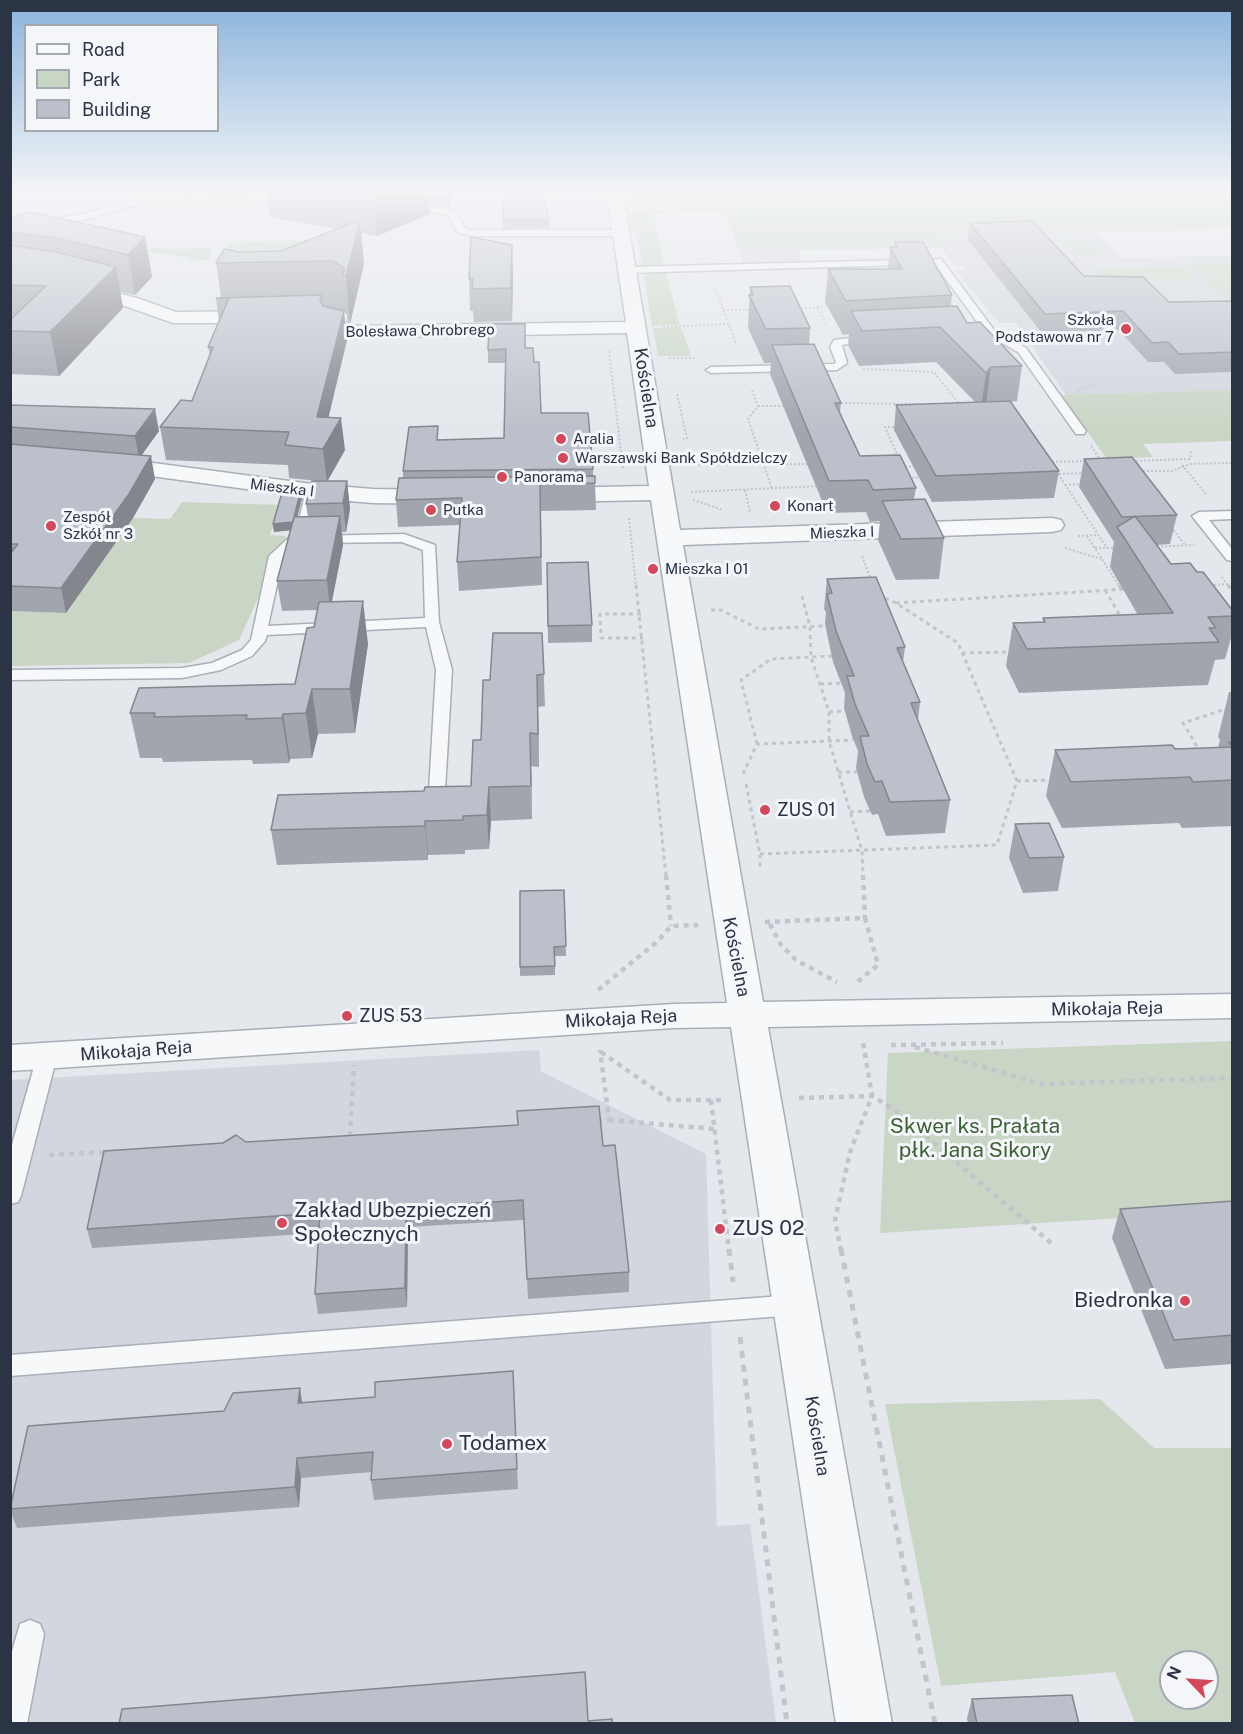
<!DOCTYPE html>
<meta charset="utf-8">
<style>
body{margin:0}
#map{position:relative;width:1243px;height:1734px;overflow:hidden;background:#e4e7ec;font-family:"Public Sans",sans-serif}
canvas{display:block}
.frame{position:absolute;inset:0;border:12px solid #2b3445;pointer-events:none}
.legend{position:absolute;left:24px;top:24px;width:195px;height:108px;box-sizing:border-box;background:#f4f6f9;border:2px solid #a4a8b1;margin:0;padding:8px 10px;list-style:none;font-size:18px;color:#2b3445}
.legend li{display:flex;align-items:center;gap:12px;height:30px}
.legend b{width:30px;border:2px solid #a4a8b1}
.north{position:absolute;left:1159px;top:1650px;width:60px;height:60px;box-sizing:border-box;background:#f4f6f9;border:2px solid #a4a8b1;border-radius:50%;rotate:295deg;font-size:16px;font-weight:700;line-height:24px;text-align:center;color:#2b3445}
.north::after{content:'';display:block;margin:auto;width:21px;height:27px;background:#d1495b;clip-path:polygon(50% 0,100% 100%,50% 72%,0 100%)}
</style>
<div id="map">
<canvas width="1243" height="1734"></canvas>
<div class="frame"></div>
<ul class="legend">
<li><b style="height:8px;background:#f7f8fa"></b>Road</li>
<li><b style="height:16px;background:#c9d6c5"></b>Park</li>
<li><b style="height:16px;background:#bbc0ca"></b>Building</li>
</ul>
<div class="north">N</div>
</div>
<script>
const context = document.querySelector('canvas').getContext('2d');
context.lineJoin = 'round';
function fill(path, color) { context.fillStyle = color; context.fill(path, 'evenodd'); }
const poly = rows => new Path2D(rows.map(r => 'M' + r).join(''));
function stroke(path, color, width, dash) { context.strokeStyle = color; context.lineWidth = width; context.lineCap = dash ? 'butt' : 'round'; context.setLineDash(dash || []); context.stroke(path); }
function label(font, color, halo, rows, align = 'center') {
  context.font = font + ' "Public Sans",sans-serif'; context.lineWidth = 6; context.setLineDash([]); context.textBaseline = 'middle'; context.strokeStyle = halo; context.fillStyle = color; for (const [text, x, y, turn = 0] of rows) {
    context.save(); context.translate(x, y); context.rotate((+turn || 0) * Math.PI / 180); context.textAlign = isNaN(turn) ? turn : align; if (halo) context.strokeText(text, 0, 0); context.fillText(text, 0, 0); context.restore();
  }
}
const built = poly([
 [1096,232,1122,258,1232,255,1232,390,1066,395,1016,323,999,323,956,271,966,268,953,263,933,237],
 [738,247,797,247,802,261,743,263],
 [539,1050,541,1071,706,1154,717,1526,750,1524,776,1723,11,1724,11,1080]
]);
const green = poly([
 [629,189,1232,189,1232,229,934,237,942,248,799,250,797,247,738,247,724,212,654,213,664,267,652,267,642,265,636,231,628,224,628,213,638,210,680,210,680,206,634,206,630,203],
 [1064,237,1090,240,1099,252,1088,255,1072,254,1070,248,1057,241],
 [333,239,318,260,224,256,228,243],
 [156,247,176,249,212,247,209,260,191,261,188,258,145,251],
 [1232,262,1232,304,1187,263],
 [1181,266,1197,280,1108,283,1094,269],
 [665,271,680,325,652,326,644,275],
 [681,327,691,356,658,356,653,328],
 [1232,390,1232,441,1143,444,1153,457,1107,459,1061,395],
 [182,502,281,505,270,535,286,536,239,640,189,663,11,666,11,611,66,613,133,518,170,519],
 [1232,1041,1232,1211,880,1233,888,1053],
 [1100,1399,1154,1448,1232,1448,1232,1723,1135,1723,1115,1672,941,1686,885,1404],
 [1171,1662,1207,1662,1207,1698,1171,1698]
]);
const pathFar3 = poly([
 [10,191,44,189],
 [715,288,736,344],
 [818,308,827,326],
 [797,309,831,306],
 [723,310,753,310],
 [663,327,728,324],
 [609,351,623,469],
 [669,358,696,358],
 [863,369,934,372,960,405],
 [752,390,758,406,748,419,772,489],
 [1077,390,1097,384],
 [677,394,687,438,683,439],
 [837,403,919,404],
 [758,406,787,406],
 [898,427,885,427,899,459],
 [1091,446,1102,462],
 [1132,461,1190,459,1191,451],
 [1048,462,1089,461],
 [686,465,810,464],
 [1182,465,1206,494],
 [901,467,918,466],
 [1139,471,1172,471,1190,464,1232,463],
 [1055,474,1086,473],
 [1058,474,1107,548],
 [908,478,924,477],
 [1065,485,1085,484],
 [745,490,750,512],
 [691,492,821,486],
 [693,500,723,510],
 [629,518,636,587],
 [1171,527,1185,545],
 [1078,536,1097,535],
 [1087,536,1120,587],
 [1153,547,1194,545],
 [1065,548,1102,559],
 [1095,548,1116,548],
 [862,556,871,580],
 [1222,577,1229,587],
 [1210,585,1227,584]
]);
const pathFar2 = poly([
 [636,585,666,876],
 [1119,585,1121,589],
 [1228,585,1232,591],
 [1105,590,1122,619],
 [802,596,810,627,811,657,829,712,829,741,862,851,863,876],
 [896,603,1128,589],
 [711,610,721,610,759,629,823,626],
 [641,614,600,614,601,638,643,638],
 [962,653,1012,652],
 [820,684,843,683],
 [829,712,845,711],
 [757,744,741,680,771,659,832,656],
 [1201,753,1183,723,1232,707],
 [838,772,857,772],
 [743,774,757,744,853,740],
 [1017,781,1052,780],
 [746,784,760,854,760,868],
 [850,812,870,811],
 [760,854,997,845,1017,781,958,643,896,603,880,596]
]);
const pathFar1 = poly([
 [666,875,671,926],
 [863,875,865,918],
 [765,922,865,918,878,965,856,983],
 [770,924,781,945,796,960,837,982],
 [598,990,658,941,671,926,698,925],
 [891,1045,1003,1043],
 [915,1047,1041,1084,1232,1078],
 [601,1052,670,1100,725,1100],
 [799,1098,872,1096,898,1112,1051,1243],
 [711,1100,729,1251],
 [609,1120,715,1129],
 [597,1121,609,1120,600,1050],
 [350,1136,354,1065],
 [49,1155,107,1152],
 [841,1251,835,1220,850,1152,872,1096,863,1042]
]);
const path = poly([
 [729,1249,733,1282],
 [841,1249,935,1724],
 [740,1337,787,1724]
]);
const lane = poly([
 [248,193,295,201,291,204,248,199,154,200,84,220,48,224,10,237,10,231,44,220,83,214,154,194,248,193],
 [405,202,453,210,459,216,464,228,471,230,623,230,628,233,623,236,471,236,457,232,447,214,402,207,405,202],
 [941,259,994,330,1026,348,1086,431,1084,434,1076,434,1018,352,986,334,935,264,627,273,622,270,627,267,941,259],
 [874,335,878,336,878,340,842,345,847,363,837,370,711,373,706,370,711,367,834,364,836,362,830,347,834,340,874,335],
 [312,487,318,491,309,532,283,557,268,626,425,618,423,550,402,542,318,543,313,542,313,536,404,534,435,545,439,622,452,670,445,791,443,795,431,795,429,791,436,670,426,627,267,635,265,641,252,656,221,670,182,678,10,680,10,670,182,668,212,663,242,650,251,640,269,556,296,531,306,491,312,487],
 [1232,511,1232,519,1209,520,1232,549,1232,561,1227,560,1192,516,1199,512,1232,511],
 [47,1049,54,1051,57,1056,21,1196,18,1202,10,1204,10,1152,37,1056,40,1051,47,1049],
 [795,1295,804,1298,807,1305,804,1312,795,1315,10,1376,10,1355,795,1295],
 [30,1620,40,1624,44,1634,27,1724,10,1724,10,1658,20,1624,30,1620]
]);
const street = poly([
 [606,189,622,189,680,530,1052,518,1061,520,1064,525,1061,530,1052,532,683,545,763,1002,1232,994,1232,1018,768,1027,892,1724,836,1724,731,1027,674,1028,10,1071,10,1045,674,1004,727,1003,651,500,550,502,542,500,538,495,542,490,550,488,649,486,627,333,341,338,328,334,325,330,327,322,312,320,310,316,319,310,345,312,347,316,345,326,626,322,606,189],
 [10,272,64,280,137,298,176,312,264,311,273,317,264,323,173,323,125,306,64,290,10,282,10,272],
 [108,457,312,484,373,489,441,490,449,492,453,497,449,502,441,504,373,503,312,498,100,469,97,464,100,459,108,457]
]);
const wall = poly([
 [267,189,454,189,450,205,446,207,429,204,430,214,377,236,361,233,364,264,350,324,348,324,347,314,344,312,347,340,328,417,345,450,327,481,347,481,350,509,346,532,342,532,343,545,332,602,368,644,355,733,318,734,312,758,290,759,289,763,253,764,252,760,163,762,162,758,140,758,130,713,295,684,314,627,317,610,282,611,277,581,290,530,274,532,273,524,301,490,302,498,297,517,308,517,306,504,318,481,289,478,288,465,166,460,160,427,192,401,210,356,208,347,219,322,216,298,221,297,216,263,239,252,281,251,338,229,270,217],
 [10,218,145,237,152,277,135,295,120,292,123,308,59,376,10,374],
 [503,220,549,220,549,228,503,229],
 [970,223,1084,276,1169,302,1233,301,1233,373,1230,372,1175,374,1164,362,1148,362,1119,330,1042,333,968,240],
 [895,242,952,295,951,306,967,323,1022,366,1017,401,1010,402,1059,471,1054,498,932,502,894,430,896,405,975,402,936,362,859,366,848,345,849,334,843,335,825,302,828,269,888,269,890,247,894,247],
 [513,277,512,321,474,322,473,311,470,311,469,279],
 [750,287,810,328,809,345,841,403,840,412,860,456,916,488,914,499,944,538,939,579,896,580,878,540,880,521,870,522,866,512,827,513,770,374,771,363,764,363,748,328],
 [526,348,534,362,541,413,593,469,593,476,595,483,596,510,541,511,542,585,459,591,457,562,460,525,398,527,396,500,403,478,403,471,439,440,504,438,505,363,488,363,488,350],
 [10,405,159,431,141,455,155,479,133,518,66,613,10,611],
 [1084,459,1177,515,1170,544,1157,545,1171,564,1197,572,1233,611,1233,631,1225,659,1215,660,1208,685,1019,693,1006,666,1013,623,1043,622,1043,618,1138,615,1110,567,1114,542,1079,487],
 [547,563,592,625,592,642,548,643],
 [827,579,905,647,903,662,920,702,918,720,950,800,945,833,886,836,878,814,872,815,864,797,856,768,858,751,852,736,844,708,845,693,833,662,825,624,826,612,824,609],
 [542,633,545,706,538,707,539,767,531,766,532,819,491,821,489,849,465,850,465,854,428,855,428,860,277,865,271,830,424,791,471,786,481,740,490,680],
 [1229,692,1233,692,1233,826,1182,828,1179,823,1062,828,1046,796,1055,750,1175,749,1218,748,1220,740,1218,737],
 [1015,824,1064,857,1058,891,1023,893,1009,858],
 [564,890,566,956,555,956,555,975,520,976,520,967],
 [246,1142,603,1146,629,1272,629,1292,528,1299,524,1220,408,1227,407,1307,318,1314,315,1294,319,1233,92,1248,87,1229],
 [1233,1201,1233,1364,1165,1369,1112,1238,1120,1209],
 [513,1371,518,1489,374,1500,371,1480,372,1472,301,1478,299,1507,17,1528,10,1510,10,1507,224,1411,302,1403,375,1397],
 [972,1699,1079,1724,968,1724,967,1718]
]);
const shadedWall = poly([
 [383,189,428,189,430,214,377,236,373,193],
 [452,189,454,189,450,205,446,207,446,200],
 [360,220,364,264,350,324,346,276],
 [145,237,152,277,135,295,128,255],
 [512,245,513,277,512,321,511,288],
 [116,267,123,308,59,376,50,332],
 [344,311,347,340,321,449,317,417],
 [991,367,986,403,981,409,986,373],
 [155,409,159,431,139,459,135,436],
 [341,418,345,450,327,482,323,449],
 [151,456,155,479,133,518,66,613,61,588],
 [347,481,350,509,346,532,343,503],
 [301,490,302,498,294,530,274,532,273,524],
 [340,516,343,545,330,610,327,580],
 [363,601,368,644,355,733,350,689],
 [537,675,538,707,539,767,538,734],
 [312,689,318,734,312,758,306,713],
 [283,714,290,759,289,763,282,718],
 [530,733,531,766,532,819,531,786],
 [489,787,491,821,489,849,487,815],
 [425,821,428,855,428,860,425,826],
 [406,1208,408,1227,407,1307,405,1288],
 [300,1388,303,1408,298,1403],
 [297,1458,301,1478,299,1507,295,1487]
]);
const building = poly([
 [350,189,383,189,373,193,350,189],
 [428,189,452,189,450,198,446,200,429,197,428,189],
 [504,189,542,189,549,220,503,220,504,189],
 [30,212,145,237,128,255,56,238,10,232,10,218,30,212],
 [360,220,346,276,343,276,344,268,333,261,216,263,224,249,239,252,281,251,360,220],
 [1032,221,1084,276,1143,277,1169,302,1233,301,1233,352,1179,354,1168,342,1152,343,1123,311,1045,314,970,223,1032,221],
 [471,237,512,245,511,288,472,289,473,278,469,279,471,237],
 [895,242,923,242,952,295,846,301,828,269,902,269,890,247,897,247,895,242],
 [10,245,56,252,116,267,50,332,10,331,10,320,46,286,10,285,10,245],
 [790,286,810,328,766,329,749,295,753,295,750,287,790,286],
 [321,295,320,300,323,306,344,311,317,417,341,418,323,449,285,445,289,432,160,427,181,400,192,401,213,347,208,347,229,298,216,298,321,295],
 [957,306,967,323,980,322,1022,366,991,367,986,373,940,327,862,331,851,311,957,306],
 [489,324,525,324,525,348,533,348,534,362,539,362,541,413,588,413,593,469,403,471,409,427,438,426,437,440,504,438,506,349,488,350,489,324],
 [814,344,841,403,835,403,860,456,900,455,916,488,873,490,868,480,829,481,772,345,814,344],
 [1010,401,1059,471,936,476,896,405,1010,401],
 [10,405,155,409,135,436,10,427,10,405],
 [10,444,151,456,129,494,61,588,10,586,10,554,18,544,10,544,10,444],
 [1132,457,1177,515,1122,517,1084,459,1132,457],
 [595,476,595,483,540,484,541,557,457,562,462,498,396,500,399,478,595,476],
 [312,481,347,481,343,503,306,504,312,481],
 [283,489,301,490,294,517,293,522,273,524,283,489],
 [925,499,944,538,901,539,882,501,925,499],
 [340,516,327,580,277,581,294,517,340,516],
 [1135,516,1171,564,1190,563,1197,572,1203,572,1233,611,1233,616,1208,617,1216,628,1209,628,1219,642,1027,649,1013,623,1045,622,1043,618,1173,613,1117,527,1135,516],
 [588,562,592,625,548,626,547,563,588,562],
 [876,577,905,647,897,648,920,702,911,703,950,800,890,802,882,781,875,782,867,764,860,736,869,736,855,704,847,676,854,676,836,631,827,594,832,593,827,579,876,577],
 [363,601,350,689,312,689,306,713,283,714,282,718,246,719,247,715,154,717,155,713,130,713,139,688,295,684,307,628,314,627,319,602,363,601],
 [493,633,542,633,544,674,537,675,538,734,530,733,531,786,489,787,487,815,463,816,463,820,425,821,425,826,271,830,278,795,424,791,425,787,471,786,473,740,481,740,483,680,490,680,493,633],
 [1229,742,1233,742,1233,780,1193,782,1190,777,1071,782,1055,750,1172,745,1175,749,1232,747,1229,742],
 [1049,823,1064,857,1029,858,1015,824,1049,823],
 [564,890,566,946,554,947,555,966,520,967,520,891,564,890],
 [599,1106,603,1146,615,1145,629,1272,527,1279,523,1200,406,1208,405,1288,315,1294,320,1213,87,1229,104,1151,223,1143,236,1135,246,1142,518,1125,517,1111,599,1106],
 [1233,1201,1233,1335,1174,1340,1120,1209,1233,1201],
 [513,1371,517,1469,371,1480,373,1452,297,1458,295,1487,10,1509,28,1426,224,1411,233,1393,300,1388,298,1403,375,1397,375,1382,513,1371],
 [585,1672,588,1721,612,1719,612,1724,119,1724,122,1709,585,1672],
 [1072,1695,1079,1724,977,1724,972,1699,1072,1695]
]);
const markers = [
 [1126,329,6,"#d1495b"],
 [561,439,6,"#d1495b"],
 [563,458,6,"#d1495b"],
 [502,477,6,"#d1495b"],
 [775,506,6,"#d1495b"],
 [431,510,6,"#d1495b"],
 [51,526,6,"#d1495b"],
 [653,569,6,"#d1495b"],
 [765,810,6,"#d1495b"],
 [347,1016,6,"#d1495b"],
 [282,1223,6,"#d1495b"],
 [720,1229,6,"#d1495b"],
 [1185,1301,6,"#d1495b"],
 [447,1444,6,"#d1495b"]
];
const farPoinames = [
 ["Szkoła",1114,320,"right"],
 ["Podstawowa nr 7",1114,337,"right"],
 ["Aralia",573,439],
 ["Warszawski Bank Spółdzielczy",575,458],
 ["Panorama",514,477],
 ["Konart",787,506],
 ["Putka",443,510],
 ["Zespół",63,517],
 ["Szkół nr 3",63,534],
 ["Mieszka I 01",665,569]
];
const farStreetnames = [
 ["Bolesława Chrobrego",420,331,-1],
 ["Mieszka I",282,488,7],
 ["Mieszka I",842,533,-2]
];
const streetNames = [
 ["Kościelna",646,388,81],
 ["Kościelna",736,957,79],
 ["Mikołaja Reja",1107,1009,-1],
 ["Mikołaja Reja",621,1019,-3],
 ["Mikołaja Reja",136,1051,-4],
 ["Kościelna",817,1436,81]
];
const poiNames = [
 ["ZUS 01",777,810],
 ["ZUS 53",359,1016]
];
const nearParknames = [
 ["Skwer ks. Prałata",975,1127],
 ["płk. Jana Sikory",975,1151]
];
const nearPoinames = [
 ["Zakład Ubezpieczeń",294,1211],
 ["Społecznych",294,1235],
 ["ZUS 02",732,1229],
 ["Biedronka",1173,1301,"right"],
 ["Todamex",459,1444]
];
fill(built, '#d2d6de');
fill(green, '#c9d6c5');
stroke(lane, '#a9aeb7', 3);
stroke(street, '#a9aeb7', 3);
stroke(pathFar3, '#c2c5cb', 2, [2, 2]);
stroke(pathFar2, '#c2c5cb', 3, [4, 4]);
stroke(pathFar1, '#c2c5cb', 4.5, [5, 5]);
stroke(path, '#c2c5cb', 5, [7, 7]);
fill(lane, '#f7f8fa');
fill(street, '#f7f8fa');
fill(wall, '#a1a5ae');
fill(shadedWall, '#83868d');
fill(building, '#bbc0ca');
stroke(building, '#83868d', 1.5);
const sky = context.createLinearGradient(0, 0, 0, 432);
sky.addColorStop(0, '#8bb4dd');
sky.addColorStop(0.44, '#f3f4f6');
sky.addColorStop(1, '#f3f4f600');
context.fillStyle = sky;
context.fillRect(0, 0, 1243, 432);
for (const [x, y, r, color] of markers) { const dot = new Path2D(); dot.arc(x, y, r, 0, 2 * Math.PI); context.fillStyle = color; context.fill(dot); stroke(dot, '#f4f6f9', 2); }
label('15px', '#2b3445', '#f4f6f9', farPoinames, 'left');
label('15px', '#2b3445', '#f4f6f9', farStreetnames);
label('18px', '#2b3445', '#f4f6f9', streetNames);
label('18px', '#2b3445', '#f4f6f9', poiNames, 'left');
label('21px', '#3f6138', '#f4f6f9', nearParknames);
label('21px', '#2b3445', '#f4f6f9', nearPoinames, 'left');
</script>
